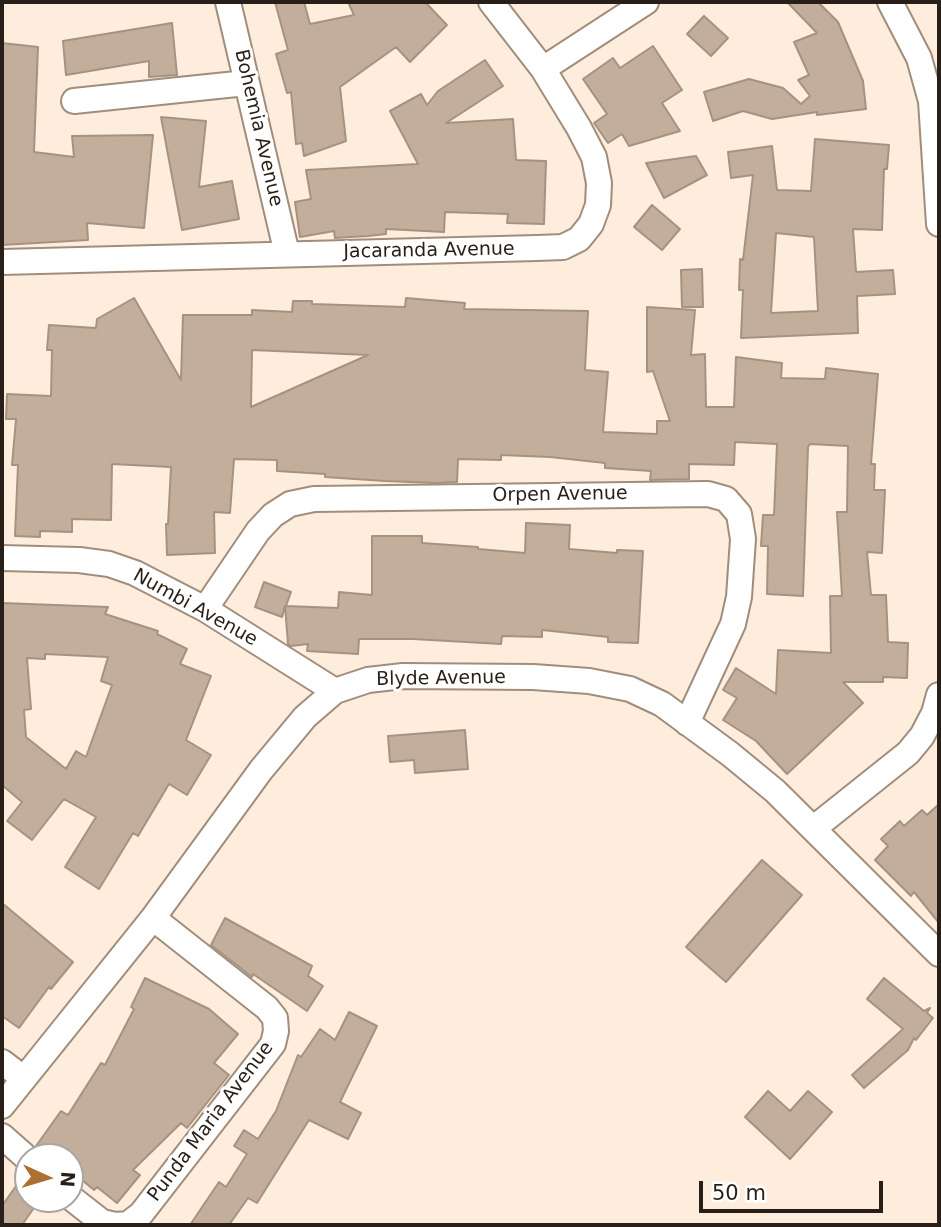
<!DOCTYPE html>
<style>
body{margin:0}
#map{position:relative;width:941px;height:1227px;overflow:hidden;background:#feeddd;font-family:"DejaVu Sans",sans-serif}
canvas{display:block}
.frame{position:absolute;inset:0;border:4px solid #271f18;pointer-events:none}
.north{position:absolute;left:14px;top:1143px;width:70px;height:70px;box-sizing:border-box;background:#fff;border:2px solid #a9a5a3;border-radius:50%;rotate:94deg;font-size:19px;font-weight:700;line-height:28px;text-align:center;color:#271f18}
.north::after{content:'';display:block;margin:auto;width:24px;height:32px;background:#ac7032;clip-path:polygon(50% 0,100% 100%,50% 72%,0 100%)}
.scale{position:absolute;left:699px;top:1181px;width:184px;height:32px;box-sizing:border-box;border:4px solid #271f18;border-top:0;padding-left:9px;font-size:21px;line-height:24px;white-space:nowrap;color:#271f18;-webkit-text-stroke:5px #fff;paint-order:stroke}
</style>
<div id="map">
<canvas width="941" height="1227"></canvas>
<div class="frame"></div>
<div class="north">N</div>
<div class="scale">50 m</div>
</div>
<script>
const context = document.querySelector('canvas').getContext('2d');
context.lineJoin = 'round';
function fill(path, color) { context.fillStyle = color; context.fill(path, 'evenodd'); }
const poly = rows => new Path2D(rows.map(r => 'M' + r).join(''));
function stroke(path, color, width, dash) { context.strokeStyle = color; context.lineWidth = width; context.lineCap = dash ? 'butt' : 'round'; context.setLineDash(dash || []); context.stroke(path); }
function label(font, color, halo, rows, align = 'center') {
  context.font = font + ' "DejaVu Sans",sans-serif'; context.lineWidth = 6; context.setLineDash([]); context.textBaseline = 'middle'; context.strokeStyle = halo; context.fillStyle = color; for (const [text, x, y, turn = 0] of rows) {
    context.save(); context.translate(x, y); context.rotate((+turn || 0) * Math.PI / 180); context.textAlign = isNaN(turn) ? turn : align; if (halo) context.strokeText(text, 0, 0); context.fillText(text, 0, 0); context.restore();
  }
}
const building = poly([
 [275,2,304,2,310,24,354,15,348,2,425,2,447,25,410,62,396,47,340,87,346,141,304,156,302,143,296,144,291,92,287,93,276,54,288,50,275,2],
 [787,2,818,2,838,22,863,81,866,109,817,115,817,112,772,119,743,111,713,121,704,92,749,79,783,88,801,104,810,96,798,80,809,75,794,42,817,33,787,2],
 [704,16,728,38,711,56,687,34,704,16],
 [172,23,177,75,149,77,149,61,66,75,63,41,172,23],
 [2,43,38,47,34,152,74,157,72,136,153,135,144,228,87,223,88,240,2,245,2,43],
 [653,46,682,90,662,103,680,131,629,146,622,134,608,143,594,123,607,114,583,79,613,58,620,68,653,46],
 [485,60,503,86,446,123,513,119,516,160,546,161,544,224,507,223,508,214,445,212,444,232,386,229,386,234,368,236,335,238,334,231,300,237,295,202,311,199,306,170,418,164,390,111,421,94,427,105,438,91,485,60],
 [161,117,206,121,199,187,232,181,239,219,182,230,161,117],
 [815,139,889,145,887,169,884,169,882,230,853,229,856,272,893,270,895,294,857,296,858,333,741,338,743,290,739,290,740,259,743,260,753,175,731,178,728,152,772,146,777,190,811,191,815,139],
 [776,233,814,237,818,311,771,313,776,233],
 [696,156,707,175,664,198,646,163,696,156],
 [652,205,680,229,662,250,634,227,652,205],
 [702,269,703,307,682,307,681,270,702,269],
 [134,298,181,380,183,315,252,315,252,310,292,312,293,301,312,301,312,304,405,307,406,298,465,303,464,309,588,311,585,370,608,372,603,432,657,434,657,421,670,421,653,371,647,372,647,307,695,310,691,355,705,354,706,407,734,407,736,357,782,363,781,378,825,379,826,368,878,374,871,464,875,464,874,490,885,490,882,553,867,552,871,595,886,595,888,642,908,643,907,678,883,677,883,682,843,682,863,703,787,774,756,741,723,720,737,698,723,690,736,668,776,694,778,650,831,653,830,596,842,596,837,512,847,512,848,446,810,444,808,447,803,596,767,594,768,546,761,546,763,515,774,515,777,444,735,442,734,465,689,464,689,479,650,480,651,471,605,468,605,463,550,457,501,455,501,460,458,459,457,482,436,483,385,481,325,477,325,474,277,471,277,460,234,459,230,513,214,512,215,553,167,555,166,524,168,524,171,467,112,464,111,520,72,519,72,532,40,531,40,537,15,536,18,465,12,465,16,419,6,419,7,394,51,396,52,350,47,350,49,325,96,328,97,319,134,298],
 [252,350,368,355,251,407,252,350],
 [526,523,570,525,569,549,617,553,617,550,643,551,638,643,608,642,608,637,542,630,542,637,502,636,501,644,413,639,359,639,358,654,307,651,308,644,291,646,288,644,285,606,282,617,255,607,264,582,291,592,286,606,338,608,339,592,372,595,372,536,422,536,422,543,478,547,478,549,525,553,526,523],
 [2,603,108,607,105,614,158,631,157,634,187,649,180,664,211,676,186,740,211,755,187,795,169,784,138,836,133,833,99,889,65,867,96,817,64,799,32,840,7,821,22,802,2,785,2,603],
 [45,654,108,657,101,681,112,685,86,757,76,751,66,769,26,737,24,710,31,709,27,658,45,659,45,654],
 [465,730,468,769,415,773,414,760,390,762,388,736,465,730],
 [939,804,939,923,914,892,911,896,875,860,888,846,881,839,900,821,904,826,922,810,927,815,939,804],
 [762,860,802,895,726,982,686,947,762,860],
 [2,903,73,962,51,989,49,987,19,1028,2,1016,2,903],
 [225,918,312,966,308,976,323,986,307,1011,253,974,252,977,211,945,225,918],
 [145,978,209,1009,238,1034,214,1063,229,1075,187,1128,181,1123,133,1170,140,1175,117,1203,97,1187,94,1190,70,1170,70,1157,48,1157,36,1146,61,1111,68,1115,101,1063,105,1065,134,1009,131,1007,145,978],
 [884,978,924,1011,930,1008,927,1013,933,1018,916,1040,914,1038,908,1050,864,1088,852,1075,903,1029,867,999,884,978],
 [349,1012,377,1026,340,1102,361,1113,348,1139,309,1120,257,1203,248,1198,229,1225,190,1225,219,1182,226,1187,247,1154,234,1146,244,1130,258,1139,276,1111,298,1055,301,1057,320,1029,335,1040,349,1012],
 [768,1091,790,1111,808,1091,832,1112,790,1159,745,1117,768,1091],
 [16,1186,28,1194,28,1199,38,1202,22,1225,2,1225,2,1206,16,1186]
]);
const minor = poly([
 [228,2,287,254],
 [890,2,919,58,931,101,939,224],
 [543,69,646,2],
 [74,101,246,83],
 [2,262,537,248,563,247,579,239,591,224,598,205,599,183,594,157,579,128,543,69,491,2],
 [2,558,79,560,109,564,135,573,205,609,335,691],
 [205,609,258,531,273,515,290,504,314,499,708,494,726,499,739,514,743,539,739,597,733,624,687,723],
 [814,828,908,753,922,736,934,713,939,695],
 [2,1062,23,1078],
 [2,1106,153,918,261,770,305,717,335,691,368,680,403,676,533,677,589,681,630,689,662,704,730,754,775,791,939,954],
 [2,1136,28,1159],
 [70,1197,102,1222,115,1225,128,1224,141,1214,273,1044,276,1031,275,1018,267,1008,153,918]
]);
const streetNames = [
 ["Bohemia Avenue",258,128,77],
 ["Jacaranda Avenue",429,251,-1],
 ["Orpen Avenue",560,495,-1],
 ["Numbi Avenue",195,608,29],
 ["Blyde Avenue",441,679,-1],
 ["Punda Maria Avenue",211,1122,-53]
];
fill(building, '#c3ae9b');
stroke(building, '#a69280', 2);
stroke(minor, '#a18d7b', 28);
stroke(minor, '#fff', 24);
label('19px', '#271f18', '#fff', streetNames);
</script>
